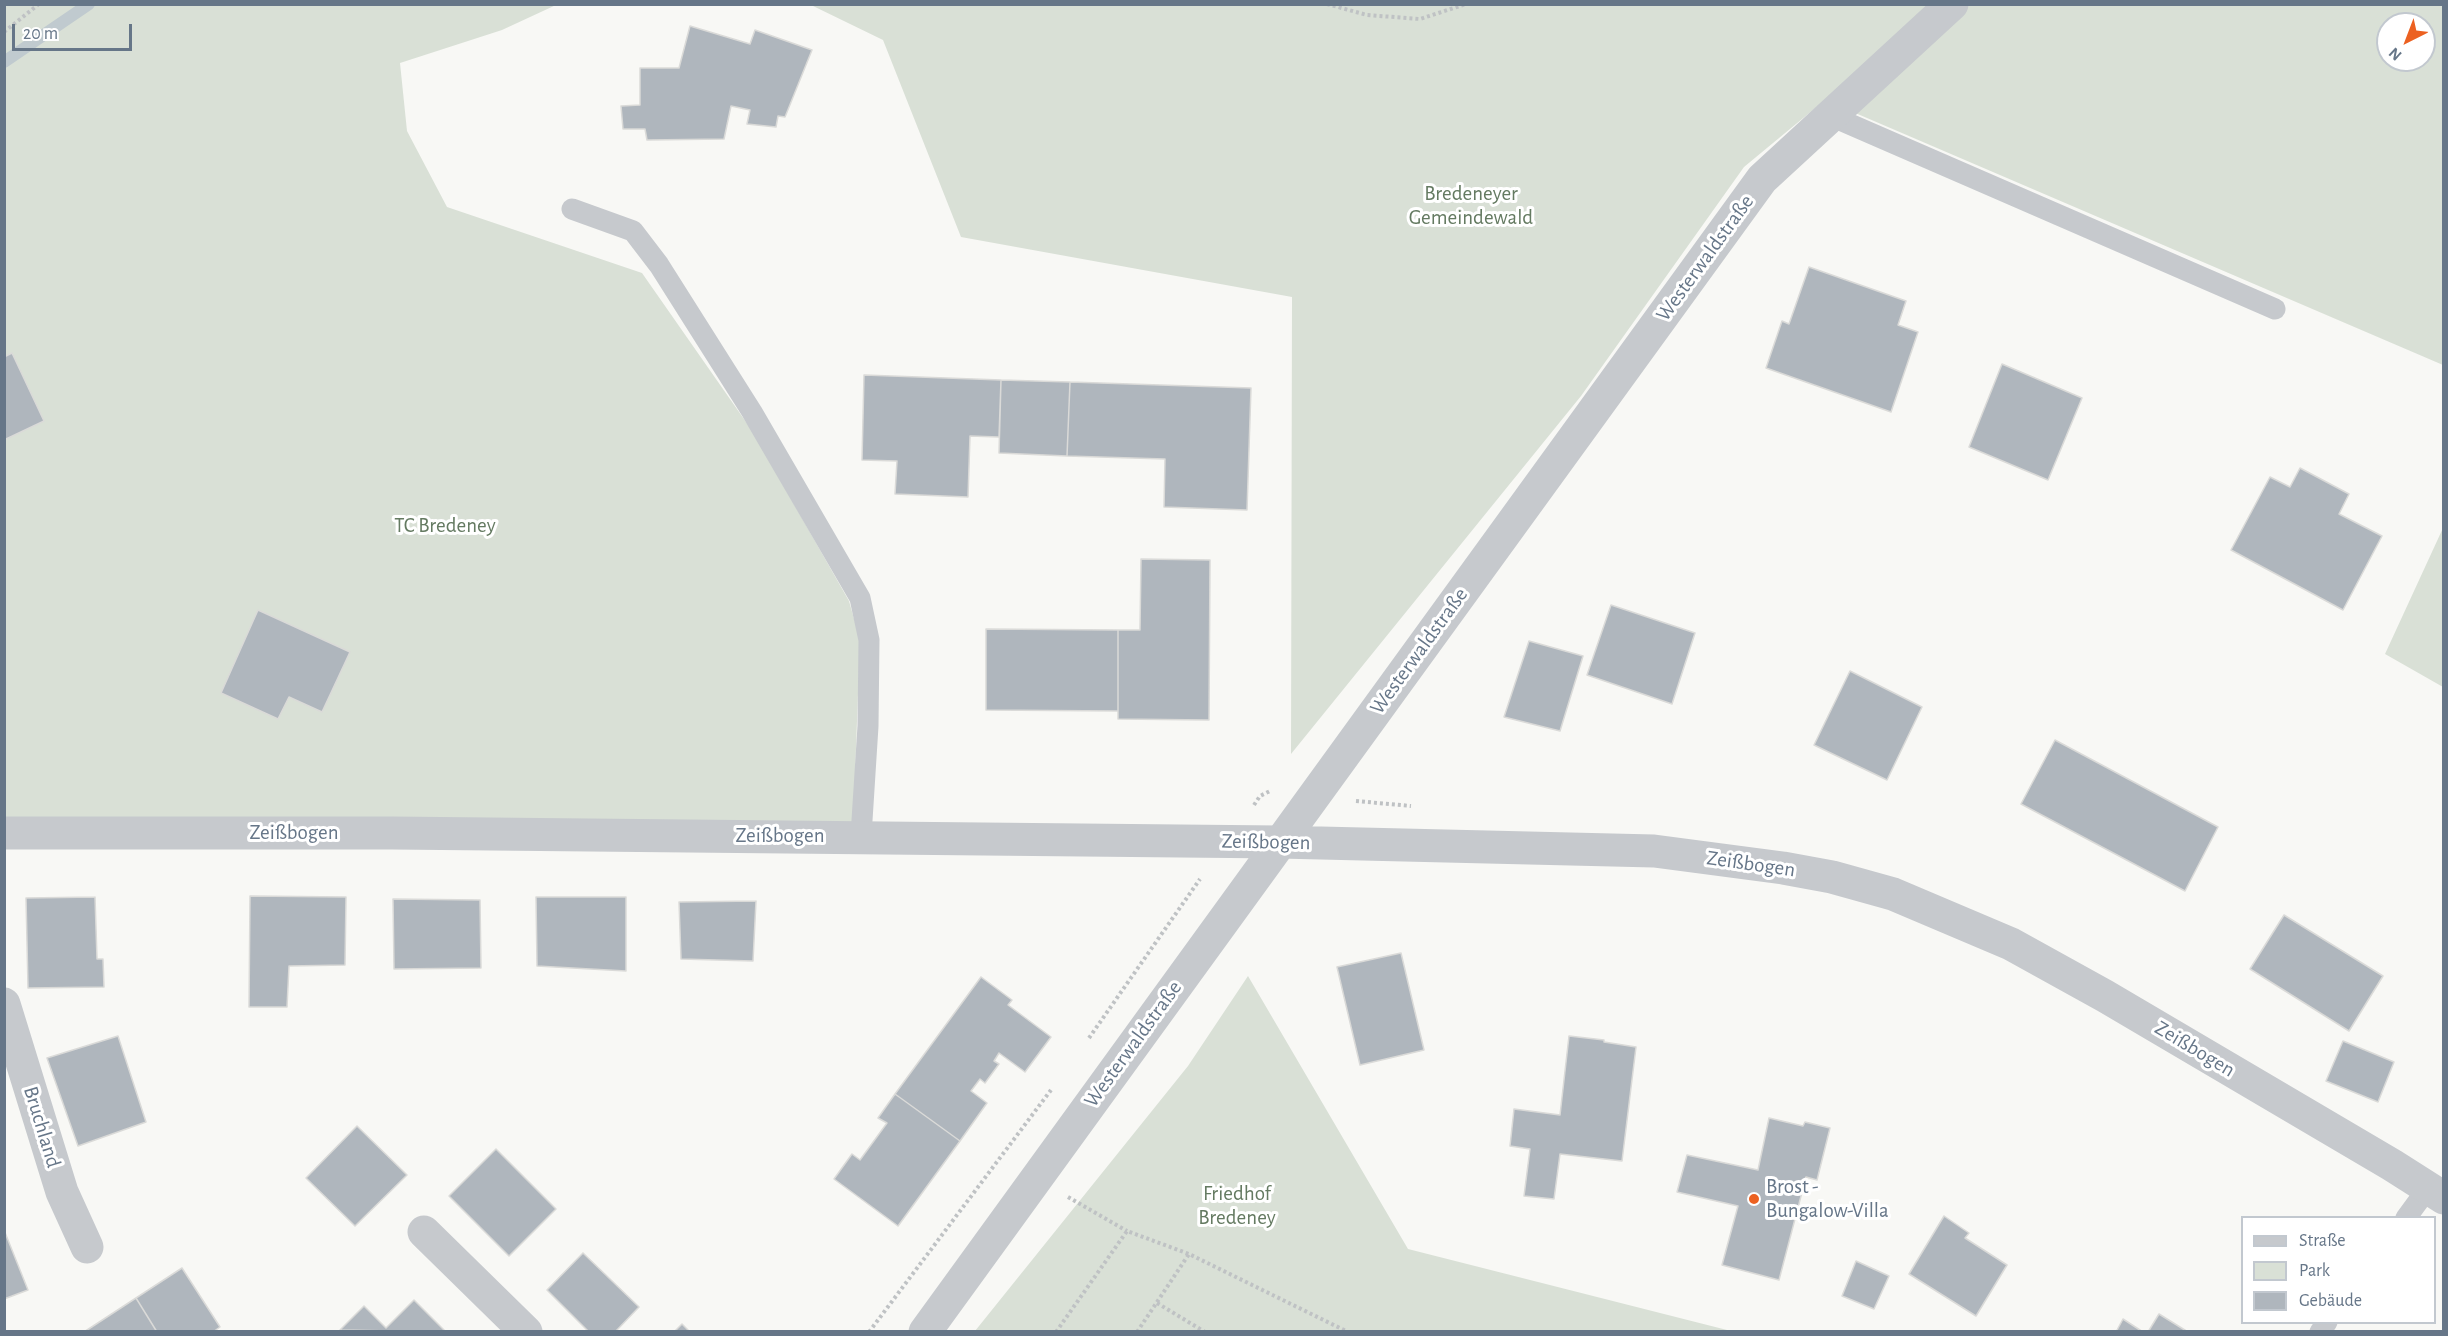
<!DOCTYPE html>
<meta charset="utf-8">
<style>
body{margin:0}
#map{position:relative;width:2448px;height:1336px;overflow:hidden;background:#f8f8f5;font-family:"Alegreya Sans",sans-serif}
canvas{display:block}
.frame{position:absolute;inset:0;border:6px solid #667688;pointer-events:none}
.legend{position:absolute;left:2241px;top:1216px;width:195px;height:108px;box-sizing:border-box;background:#fff;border:2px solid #c2c8cf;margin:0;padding:8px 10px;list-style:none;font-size:18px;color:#667688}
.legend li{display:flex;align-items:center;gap:12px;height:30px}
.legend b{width:30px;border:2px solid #c2c8cf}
.north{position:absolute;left:2376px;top:12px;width:60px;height:60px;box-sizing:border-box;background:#fff;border:2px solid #c2c8cf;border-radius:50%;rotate:222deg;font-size:16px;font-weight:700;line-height:24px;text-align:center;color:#667688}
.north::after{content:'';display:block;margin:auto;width:21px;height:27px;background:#ec6121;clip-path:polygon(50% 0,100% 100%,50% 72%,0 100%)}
.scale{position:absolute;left:12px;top:24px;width:120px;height:27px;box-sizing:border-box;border:3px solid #667688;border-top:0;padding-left:8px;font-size:18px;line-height:21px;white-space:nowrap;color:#667688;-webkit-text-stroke:4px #fff;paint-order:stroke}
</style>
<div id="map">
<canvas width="2448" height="1336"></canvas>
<div class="frame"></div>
<ul class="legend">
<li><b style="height:8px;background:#c6c9cd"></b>Straße</li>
<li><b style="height:16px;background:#d9e0d6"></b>Park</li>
<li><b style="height:16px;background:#afb6bd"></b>Gebäude</li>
</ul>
<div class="north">N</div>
<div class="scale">20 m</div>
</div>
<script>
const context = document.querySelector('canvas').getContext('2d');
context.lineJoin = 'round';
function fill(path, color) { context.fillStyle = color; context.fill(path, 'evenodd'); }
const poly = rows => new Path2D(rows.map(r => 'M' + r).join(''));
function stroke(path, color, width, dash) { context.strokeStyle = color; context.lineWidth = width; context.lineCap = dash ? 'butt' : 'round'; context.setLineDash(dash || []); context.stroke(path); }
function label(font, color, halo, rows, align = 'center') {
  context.font = font + ' "Alegreya Sans",sans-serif'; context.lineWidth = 6; context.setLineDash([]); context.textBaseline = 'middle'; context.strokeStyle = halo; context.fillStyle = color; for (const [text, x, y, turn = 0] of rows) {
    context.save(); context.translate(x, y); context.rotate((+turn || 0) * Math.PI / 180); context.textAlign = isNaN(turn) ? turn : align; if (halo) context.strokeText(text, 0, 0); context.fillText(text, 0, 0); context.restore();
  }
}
const green = poly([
 [5,5,556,5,502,30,400,63,407,131,447,207,642,273,753,432,849,601,860,640,853,829,5,830],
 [811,5,2443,5,2443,365,1825,100,1744,167,1581,396,1291,754,1292,297,961,237,883,40],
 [2388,24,2424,24,2424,60,2388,60],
 [2443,528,2443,687,2385,654],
 [1248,976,1408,1249,1731,1331,975,1331,1188,1066]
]);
const stream = poly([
 [4,62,89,4]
]);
const building = poly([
 [690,26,750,44,755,30,812,50,785,117,778,116,776,127,747,124,750,110,731,106,724,139,647,140,645,129,623,129,621,106,640,105,640,68,679,68,690,26],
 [1809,267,1906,301,1898,325,1918,332,1891,412,1766,368,1782,321,1789,324,1809,267],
 [12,353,44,421,4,440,4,357,12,353],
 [2002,364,2082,398,2048,480,1969,447,2002,364],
 [864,375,1001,380,999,437,970,436,968,497,895,494,897,461,862,460,864,375],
 [1001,380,1070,382,1067,456,999,453,1001,380],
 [1070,382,1251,388,1247,510,1164,507,1165,459,1067,456,1070,382],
 [2300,468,2349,494,2339,514,2382,536,2343,610,2231,550,2270,477,2290,487,2300,468],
 [1141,559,1210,560,1209,720,1118,719,1118,630,1140,630,1141,559],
 [1611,605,1695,633,1672,704,1587,675,1611,605],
 [258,610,350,652,322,712,289,697,278,719,221,693,258,610],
 [986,629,1118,630,1118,711,986,710,986,629],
 [1529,641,1583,656,1560,731,1504,717,1529,641],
 [1850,671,1922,707,1887,780,1814,745,1850,671],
 [2055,740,2218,827,2185,891,2021,804,2055,740],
 [250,896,346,897,345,965,289,966,287,1007,249,1007,250,896],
 [95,897,97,959,103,959,104,987,28,988,26,898,95,897],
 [536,897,626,897,626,971,537,966,536,897],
 [393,899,480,900,481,968,394,969,393,899],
 [756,901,753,961,681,959,679,902,756,901],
 [2284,915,2383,976,2349,1031,2250,969,2284,915],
 [1401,953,1424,1050,1360,1065,1337,967,1401,953],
 [981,977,1012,1000,1008,1005,1051,1037,1025,1072,999,1053,994,1061,999,1064,985,1083,980,1079,971,1091,987,1103,960,1141,895,1094,981,977],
 [118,1036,146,1122,78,1146,47,1058,118,1036],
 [1569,1036,1604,1040,1604,1042,1636,1047,1622,1161,1560,1154,1554,1199,1524,1196,1530,1149,1510,1146,1514,1109,1560,1115,1569,1036],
 [2343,1041,2394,1062,2378,1102,2326,1081,2343,1041],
 [895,1094,960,1141,898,1226,834,1179,852,1154,860,1160,887,1123,878,1118,895,1094],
 [1769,1118,1803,1126,1805,1122,1830,1128,1817,1180,1806,1177,1779,1280,1722,1265,1738,1206,1677,1192,1687,1155,1758,1170,1769,1118],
 [357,1126,407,1175,355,1226,306,1178,357,1126],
 [496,1149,556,1209,509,1256,449,1196,496,1149],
 [1944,1216,1969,1233,1965,1238,2007,1265,1976,1316,1909,1274,1944,1216],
 [4,1230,28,1290,4,1299,4,1230],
 [583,1253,639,1307,615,1332,589,1332,547,1290,583,1253],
 [1856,1261,1889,1276,1874,1309,1842,1296,1856,1261],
 [182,1268,220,1327,213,1332,157,1332,136,1298,182,1268],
 [136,1298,157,1332,84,1332,136,1298],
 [414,1300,446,1332,340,1330,364,1306,386,1328,414,1300],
 [2159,1314,2188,1332,2148,1332,2159,1314],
 [2123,1319,2143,1332,2116,1332,2123,1319],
 [682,1324,690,1332,674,1332,682,1324]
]);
const path = poly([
 [1327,4,1367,15,1420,19,1466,4],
 [4,32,39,4],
 [1356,801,1411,806],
 [1254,805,1260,796,1270,791],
 [1089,1038,1200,879],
 [1068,1197,1127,1231],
 [1157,1303,1205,1332],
 [869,1332,1051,1090],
 [1056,1332,1127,1231,1189,1254,1348,1332],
 [1137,1332,1189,1254]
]);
const lane = poly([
 [1831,116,2275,309],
 [572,209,633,231,659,265,752,412,860,598,869,640,868,726,861,836],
 [2406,1218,2428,1188],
 [2320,1332,2327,1322]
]);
const street = poly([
 [4,833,392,833,1279,842,1654,851,1783,868,1832,877,1893,894,2011,944,2105,996,2392,1165,2444,1198],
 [4,1004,62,1192,87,1247],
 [424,1232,526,1332],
 [925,1332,1762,179,1952,4]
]);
const markers = [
 [1754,1199,6,"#ec6121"]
];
const parkNames = [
 ["Bredeneyer",1471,194],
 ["Gemeindewald",1471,218],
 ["TC Bredeney",445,526],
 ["Friedhof",1237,1194],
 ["Bredeney",1237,1218]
];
const streetNames = [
 ["Westerwaldstraße",1705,258,-54],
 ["Westerwaldstraße",1419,651,-54],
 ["Zeißbogen",294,833],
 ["Zeißbogen",780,836],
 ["Zeißbogen",1266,842,1],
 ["Zeißbogen",1751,864,8],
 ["Westerwaldstraße",1133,1044,-54],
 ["Zeißbogen",2195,1049,31],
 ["Bruchland",42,1127,73]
];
const poiNames = [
 ["Brost -",1766,1187],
 ["Bungalow-Villa",1766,1211]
];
fill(green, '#d9e0d6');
stroke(stream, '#c0cacf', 12);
fill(building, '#afb6bd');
stroke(building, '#dadad8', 1.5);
stroke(path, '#bfc2c4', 4, [3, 3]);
stroke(lane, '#c6c9cd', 21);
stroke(street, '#c6c9cd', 33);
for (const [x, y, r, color] of markers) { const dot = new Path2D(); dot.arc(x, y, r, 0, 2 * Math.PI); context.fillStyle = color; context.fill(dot); stroke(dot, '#fff', 2); }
label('21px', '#647a61', '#fff', parkNames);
label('21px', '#667688', '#fff', streetNames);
label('21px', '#667688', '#fff', poiNames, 'left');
</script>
